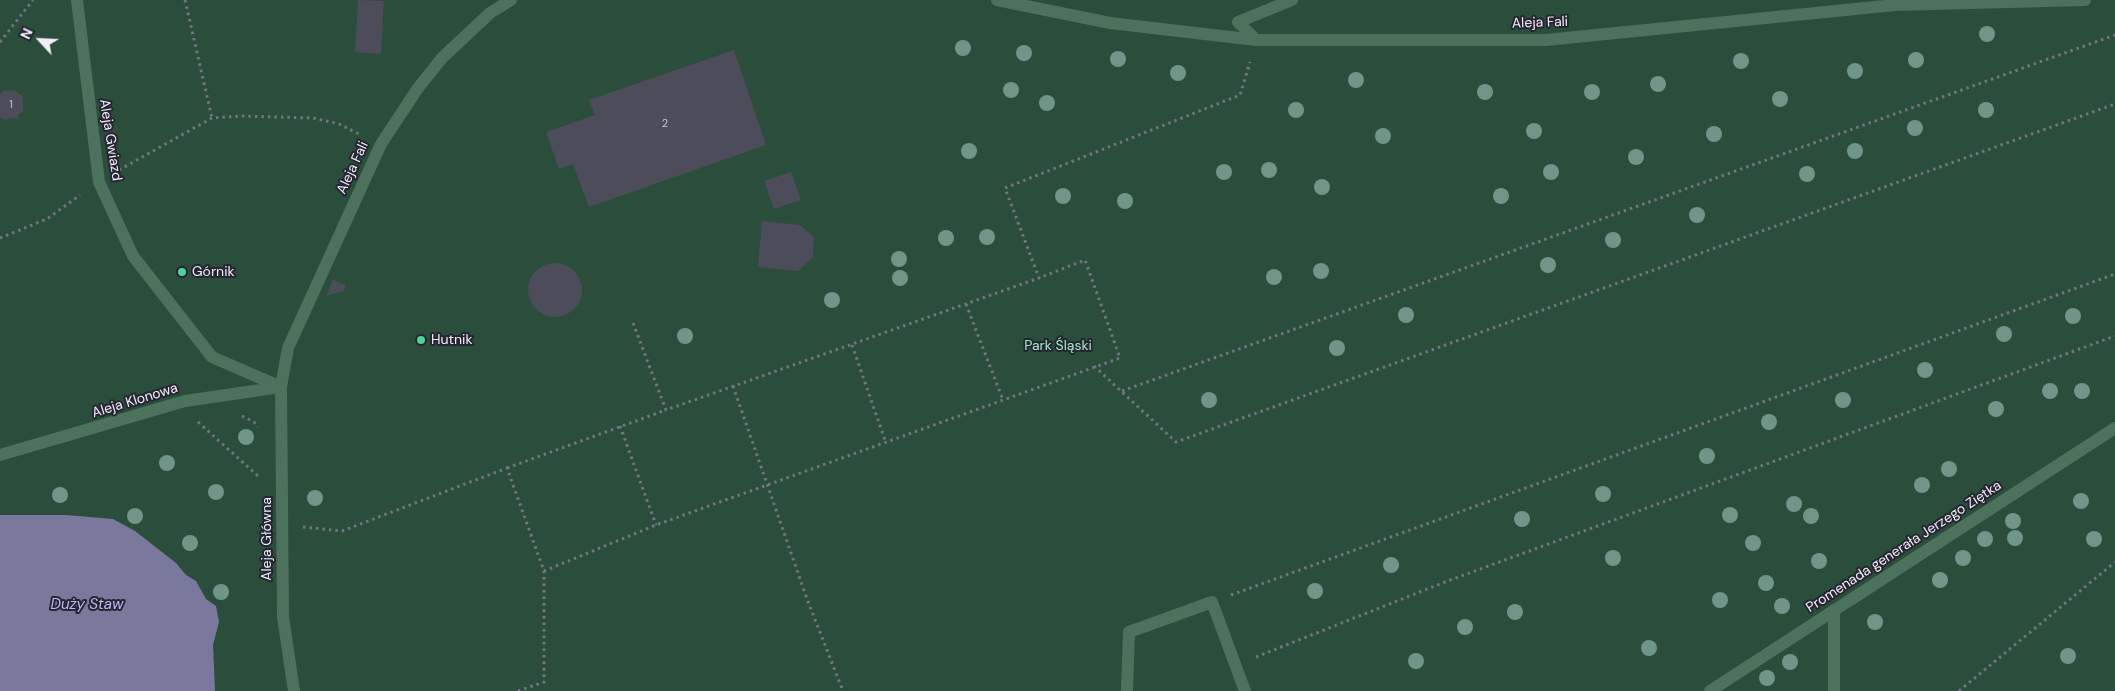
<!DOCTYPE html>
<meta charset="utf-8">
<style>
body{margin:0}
#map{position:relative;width:2115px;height:691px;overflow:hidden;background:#302f3d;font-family:"DM Sans",sans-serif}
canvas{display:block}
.north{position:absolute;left:15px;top:15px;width:50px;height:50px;-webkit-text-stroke:4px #262533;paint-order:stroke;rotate:295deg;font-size:14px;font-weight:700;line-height:20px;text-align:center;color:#f0eff9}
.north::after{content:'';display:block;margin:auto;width:18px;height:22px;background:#f0eff9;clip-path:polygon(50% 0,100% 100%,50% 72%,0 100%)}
</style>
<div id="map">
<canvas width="2115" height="691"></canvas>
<div class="north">N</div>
</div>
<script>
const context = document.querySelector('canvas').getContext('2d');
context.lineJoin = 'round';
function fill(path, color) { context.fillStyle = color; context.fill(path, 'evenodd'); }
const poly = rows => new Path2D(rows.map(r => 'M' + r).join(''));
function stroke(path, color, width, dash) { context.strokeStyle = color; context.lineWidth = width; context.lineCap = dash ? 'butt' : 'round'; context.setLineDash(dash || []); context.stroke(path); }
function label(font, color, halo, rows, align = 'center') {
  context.font = font + ' "DM Sans",sans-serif'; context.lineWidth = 4; context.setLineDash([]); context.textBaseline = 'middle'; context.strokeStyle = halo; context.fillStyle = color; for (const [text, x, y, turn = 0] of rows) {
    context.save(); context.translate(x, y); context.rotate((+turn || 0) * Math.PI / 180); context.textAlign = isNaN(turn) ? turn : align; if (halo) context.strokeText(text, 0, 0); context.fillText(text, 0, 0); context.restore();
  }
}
const green = poly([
 [0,0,2115,0,2115,691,0,691]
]);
const water = poly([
 [0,515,66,515,113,519,135,531,176,563,186,575,196,581,206,599,216,606,219,622,213,645,215,691,0,691]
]);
const building = poly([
 [358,0,384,1,381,54,355,52],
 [734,50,766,145,589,207,573,164,559,169,546,132,595,115,589,100],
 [14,90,23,97,23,109,25,109,17,116,18,119,8,118,6,121,0,117,0,94,4,91],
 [791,172,801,200,774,209,764,181],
 [762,221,800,225,814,237,813,257,798,271,758,267],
 '528 290a27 27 0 1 1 54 0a27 27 0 1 1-54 0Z',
 [333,280,346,285,343,291,326,296]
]);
const path = poly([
 [185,0,212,118],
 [0,42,33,0],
 [119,170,212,118,241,116,313,118,339,124,361,135],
 [0,238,47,219,80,195],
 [966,304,1003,400],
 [633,323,666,410,1039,278,1005,188,1240,95,1250,62],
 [852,345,886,443],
 [1094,366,1176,442,2115,104],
 [733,386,807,599,843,691],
 [1122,391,2115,35],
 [242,416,254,422,258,427],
 [198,422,258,476],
 [620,426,656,525],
 [507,468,666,410],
 [303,527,342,531,507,468,544,571,656,525,1120,358,1085,260,1039,278],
 [1231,595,2115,274],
 [1256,657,1445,582,2115,336],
 [518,691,544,682,544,571],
 [1959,691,2115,562]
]);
const minor = poly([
 [77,0,99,182,133,256,212,357,281,387],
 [997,0,1110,23,1256,40,1546,40,1895,5,2085,0],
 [1256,40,1238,22,1292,0],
 [0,455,185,401,281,387],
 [294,691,283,617,281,387,288,348,381,144,418,88,442,58,490,13,511,0],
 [1127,691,1129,632,1212,602,1245,691],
 [1710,691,2115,428],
 [1834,691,1834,610]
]);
const trees = [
 [1987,34],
 [963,48],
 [1024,53],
 [1118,59],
 [1916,60],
 [1741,61],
 [1855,71],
 [1178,73],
 [1356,80],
 [1658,84],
 [1011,90],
 [1485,92],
 [1592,92],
 [1780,99],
 [1047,103],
 [1296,110],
 [1986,110],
 [1915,128],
 [1534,131],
 [1714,134],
 [1383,136],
 [969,151],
 [1855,151],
 [1636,157],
 [1269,170],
 [1224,172],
 [1551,172],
 [1807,174],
 [1322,187],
 [1063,196],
 [1501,196],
 [1125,201],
 [1697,215],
 [987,237],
 [946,238],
 [1613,240],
 [899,259],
 [1548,265],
 [1321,271],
 [1274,277],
 [900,278],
 [832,300],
 [1406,315],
 [2073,316],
 [2004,334],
 [685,336],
 [1337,348],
 [1925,370],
 [2050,391],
 [2082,391],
 [1209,400],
 [1843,400],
 [1996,409],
 [1769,422],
 [246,437],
 [1707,456],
 [167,463],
 [1949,469],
 [1922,485],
 [216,492],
 [1603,494],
 [60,495],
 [315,498],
 [2081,501],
 [1794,504],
 [1730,515],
 [135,516],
 [1811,516],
 [1522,519],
 [2013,521],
 [2015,538],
 [1985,539],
 [2094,539],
 [190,543],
 [1753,543],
 [1613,558],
 [1963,558],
 [1819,561],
 [1391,565],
 [1940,580],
 [1766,583],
 [1315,591],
 [221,592],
 [1720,600],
 [1782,606],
 [1515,612],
 [1875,622],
 [1465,627],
 [1649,648],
 [2068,656],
 [1416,661],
 [1790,662],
 [1767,678]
];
const markers = [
 [182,272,5,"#4ed399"],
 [421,340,5,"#4ed399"]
];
const numberNames = [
 ["1",11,105],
 ["2",665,124]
];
const streetNames = [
 ["Aleja Fali",1540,23,-2],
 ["Aleja Gwiazd",110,140,81],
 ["Aleja Fali",353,168,-65],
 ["Aleja Klonowa",135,401,-17],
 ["Aleja Główna",267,539,-90],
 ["Promenada generała Jerzego Ziętka",1904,547,-33]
];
const poiNames = [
 ["Górnik",192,272],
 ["Hutnik",431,340]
];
const parkNames = [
 ["Park Śląski",1058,346]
];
const waterNames = [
 ["Duży Staw",87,605]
];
fill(green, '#2b4d3c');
fill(water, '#7b789e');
fill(building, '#4d4c5b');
stroke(path, '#757481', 3, [2.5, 4]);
stroke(minor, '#4c725e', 12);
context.fillStyle = '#6f9688';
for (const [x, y] of trees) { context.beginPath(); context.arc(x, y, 8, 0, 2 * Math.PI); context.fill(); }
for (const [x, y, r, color] of markers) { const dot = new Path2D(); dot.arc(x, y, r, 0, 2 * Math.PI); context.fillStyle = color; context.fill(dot); stroke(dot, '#262533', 2); }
label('11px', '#c7c6d2', null, numberNames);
label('14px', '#f0eff9', '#262533', streetNames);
label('14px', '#f0eff9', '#262533', poiNames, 'left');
label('14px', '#a3eac5', '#262533', parkNames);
label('italic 15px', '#bfbaf8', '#262533', waterNames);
</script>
